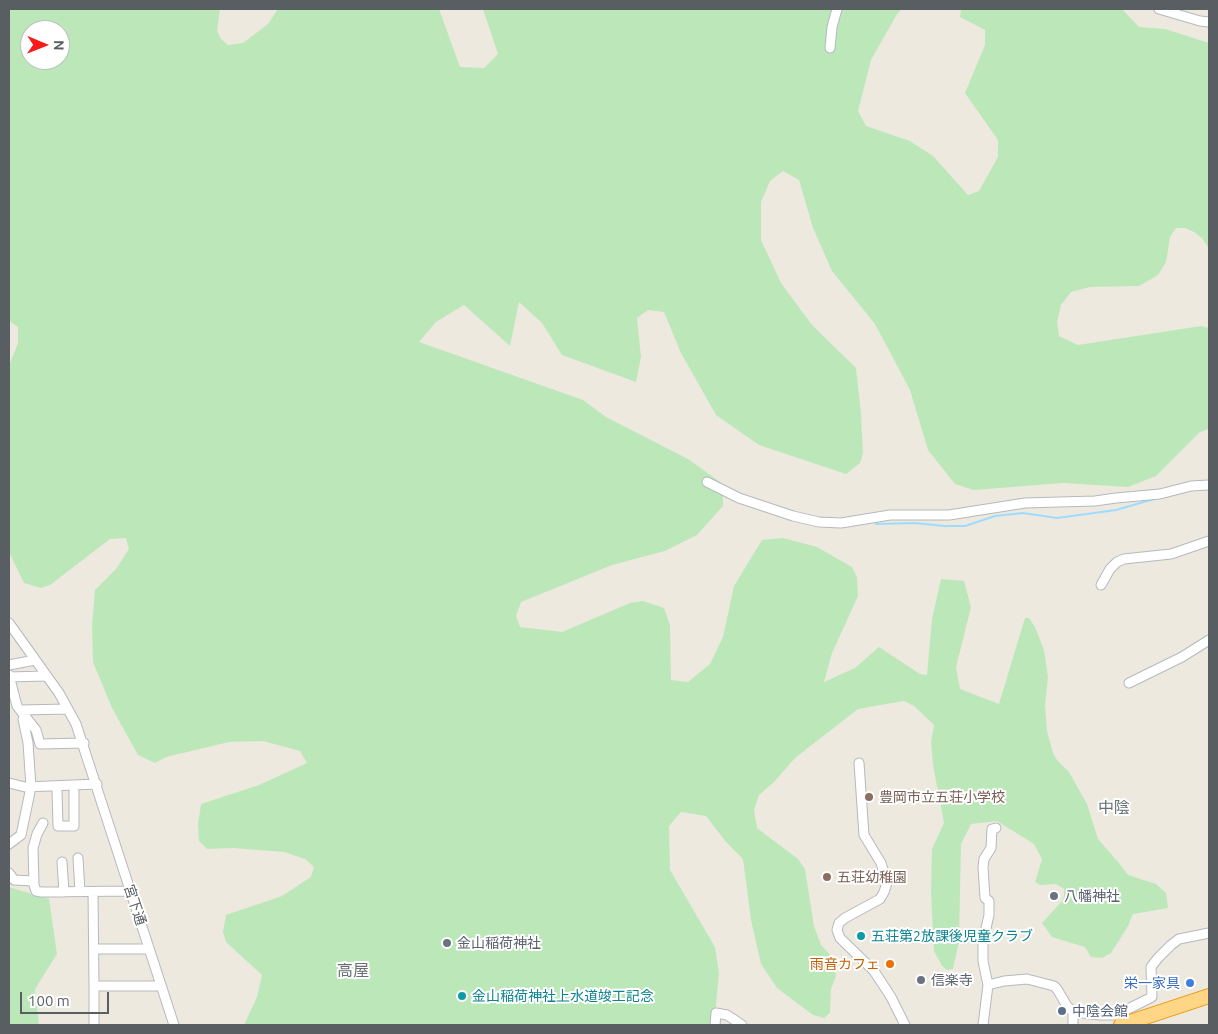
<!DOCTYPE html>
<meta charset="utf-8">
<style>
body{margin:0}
#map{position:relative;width:1218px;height:1034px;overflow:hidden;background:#ede9df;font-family:Ubuntu,sans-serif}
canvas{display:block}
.frame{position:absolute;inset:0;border:10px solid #585e62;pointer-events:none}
.north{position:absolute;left:20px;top:20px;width:50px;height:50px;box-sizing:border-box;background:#fff;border:1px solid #bcbfc0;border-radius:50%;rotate:91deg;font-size:14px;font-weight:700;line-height:20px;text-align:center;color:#585e62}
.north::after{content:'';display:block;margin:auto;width:18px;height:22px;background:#f91a1a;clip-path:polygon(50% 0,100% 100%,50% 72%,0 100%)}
.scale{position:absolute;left:20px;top:992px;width:89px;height:22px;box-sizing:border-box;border:2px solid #585e62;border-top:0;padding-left:6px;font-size:15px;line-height:18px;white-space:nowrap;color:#585e62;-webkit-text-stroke:4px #fff;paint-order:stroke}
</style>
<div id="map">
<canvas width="1218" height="1034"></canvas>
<div class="frame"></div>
<div class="north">N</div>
<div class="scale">100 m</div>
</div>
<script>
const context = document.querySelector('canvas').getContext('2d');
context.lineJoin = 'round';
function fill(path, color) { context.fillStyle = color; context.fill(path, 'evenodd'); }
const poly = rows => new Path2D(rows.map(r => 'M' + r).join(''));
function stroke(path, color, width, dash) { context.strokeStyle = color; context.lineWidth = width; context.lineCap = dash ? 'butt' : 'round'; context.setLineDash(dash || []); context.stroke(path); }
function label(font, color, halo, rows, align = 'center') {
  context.font = font + ' Ubuntu,"Noto Sans JP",sans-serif'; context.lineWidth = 4; context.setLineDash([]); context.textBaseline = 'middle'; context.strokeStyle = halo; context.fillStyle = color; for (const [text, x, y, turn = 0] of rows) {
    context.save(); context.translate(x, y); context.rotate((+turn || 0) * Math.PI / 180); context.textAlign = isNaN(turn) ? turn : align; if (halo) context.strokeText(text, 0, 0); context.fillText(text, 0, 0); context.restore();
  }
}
const green = poly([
 [9,9,220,9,217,31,221,39,228,45,243,43,268,24,278,9,439,9,460,67,484,68,498,54,483,9,902,9,897,14,871,60,858,111,866,126,910,141,933,156,968,195,979,191,998,157,998,140,965,93,985,45,985,30,960,17,961,9,1122,9,1139,27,1165,29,1209,43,1209,249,1202,238,1194,232,1185,228,1176,228,1170,237,1166,262,1158,275,1139,286,1090,287,1071,292,1061,305,1057,322,1059,336,1078,345,1201,326,1209,328,1209,429,1200,432,1156,476,1128,487,1063,483,974,490,955,484,928,450,910,390,875,324,832,271,813,228,799,180,783,171,770,181,761,202,761,240,781,283,812,325,856,368,861,413,863,453,860,463,846,474,759,445,716,415,681,353,664,312,648,310,637,318,641,357,636,382,562,355,542,323,519,302,510,346,464,305,436,322,419,342,583,400,606,417,688,459,723,484,723,506,697,535,665,551,612,565,521,602,516,616,520,627,562,632,630,603,643,601,664,608,670,625,671,680,688,682,710,664,723,637,734,586,762,540,783,538,817,547,852,567,857,577,858,596,832,653,824,682,855,668,879,647,920,674,927,675,932,619,941,579,964,581,971,607,956,667,960,689,999,704,1025,618,1029,618,1035,627,1044,650,1048,677,1045,705,1047,731,1053,753,1057,760,1069,772,1087,804,1098,839,1119,863,1128,875,1156,884,1166,893,1168,908,1133,914,1128,926,1111,953,1102,958,1091,957,1085,947,1052,937,1042,923,1062,901,1064,896,1064,889,1056,884,1040,885,1035,882,1042,859,1034,844,997,821,971,824,961,844,959,941,953,969,947,970,942,966,934,951,931,894,932,849,944,823,933,765,931,742,934,725,914,706,904,701,858,709,795,758,774,782,759,795,754,810,757,828,798,859,805,869,814,926,821,945,833,958,836,976,831,989,830,1013,824,1018,813,1015,777,988,761,964,751,920,743,859,726,842,706,816,681,812,669,826,670,870,715,947,719,973,714,1025,244,1025,257,997,262,975,226,942,223,932,226,915,282,896,311,877,314,867,305,859,284,852,233,848,207,849,199,841,198,824,201,804,259,785,307,763,300,751,263,741,229,742,166,757,155,763,138,755,112,708,93,662,92,626,95,590,116,569,129,549,126,538,110,539,50,585,41,588,24,583,9,552,9,366,18,343,18,327,9,321],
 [30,30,60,30,60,60,30,60],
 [9,887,49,899,57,954,35,989,39,1025,9,1025]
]);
const stream = poly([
 [876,524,915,523,944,526,965,526,995,516,1023,513,1057,518,1116,510,1154,499]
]);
const minor = poly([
 [1159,9,1200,21,1209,22],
 [830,48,832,27,837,9],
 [707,482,739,498,793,516,819,522,841,523,890,515,949,515,1025,503,1095,501,1116,498,1160,494,1191,486,1209,485],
 [1101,585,1110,569,1117,562,1124,559,1171,554,1209,541],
 [9,623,59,693,76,724,174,1025],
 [9,665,35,660],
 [9,675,17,706,36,730,40,744,84,743],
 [9,677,46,676],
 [1129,683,1182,657,1209,640],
 [20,710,68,709],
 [23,719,28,743,31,787],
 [859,763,864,835,881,863,887,883,884,892,880,899,845,918,839,923,837,930,840,938,874,971,891,997,905,1025],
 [9,783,25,787,97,784],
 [57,791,58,826,74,826,74,791],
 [43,823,37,834,33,848,34,885,36,891,41,892,131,891],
 [9,844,21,835,31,787],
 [78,858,80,892],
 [62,862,64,892],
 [9,873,14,880,33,881],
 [93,892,94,986,161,986],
 [94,949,149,949],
 [988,985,1004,981,1027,979,1054,986,1057,989,1067,1006,1073,1012,1100,1015,1116,1015,1152,997,1151,967,1158,958,1171,945,1179,939,1209,933],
 [94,986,94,1025],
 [715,1025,716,1013,727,1015,742,1025],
 [983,1025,988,985,983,961,983,941,989,915,989,901,985,898,983,867,984,859,991,848,992,829,996,828],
 [1073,1025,1073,1012]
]);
const highway = poly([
 [1121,1025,1209,996]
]);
const markers = [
 [869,797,5,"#8d6e63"],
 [827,877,5,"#8d6e63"],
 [1054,896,5,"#6b7280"],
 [861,936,5,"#0f9aa8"],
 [447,943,5,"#6b7280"],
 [890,964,5,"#e8710a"],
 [921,980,5,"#6b7280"],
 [1190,983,5,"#3f7fe0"],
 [462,996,5,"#0f9aa8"],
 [1062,1011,5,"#5c6f8a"]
];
const educationNames = [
 ["豊岡市立五荘小学校",879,797],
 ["五荘幼稚園",837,877]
];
const worshipNames = [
 ["八幡神社",1064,896],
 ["金山稲荷神社",457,943],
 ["信楽寺",931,980]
];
const streetNames = [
 ["宮下通",135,905,72]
];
const cultureNames = [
 ["五荘第2放課後児童クラブ",871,936],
 ["金山稲荷神社上水道竣工記念",472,996]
];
const foodNames = [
 ["雨音カフェ",880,964]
];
const shopNames = [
 ["栄一家具",1180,983]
];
const serviceNames = [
 ["中陰会館",1072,1011]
];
const quarterNames = [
 ["中陰",1114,808],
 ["高屋",353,971]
];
fill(green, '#bce8b9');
stroke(stream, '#9edcff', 2);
stroke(minor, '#b5b9be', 11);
stroke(highway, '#ed9000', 16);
stroke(minor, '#fff', 9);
stroke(highway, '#ffd685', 14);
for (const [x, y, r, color] of markers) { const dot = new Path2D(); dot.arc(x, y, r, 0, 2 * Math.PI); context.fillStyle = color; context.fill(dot); stroke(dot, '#fff', 2); }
label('14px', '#785e54', '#fff', educationNames, 'left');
label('14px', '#5b616d', '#fff', worshipNames, 'left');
label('14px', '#585e62', '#fff', streetNames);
label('14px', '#0d838f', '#fff', cultureNames, 'left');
label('14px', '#c56008', '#fff', foodNames, 'right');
label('14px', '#366cbe', '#fff', shopNames, 'right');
label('14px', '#4e5e75', '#fff', serviceNames, 'left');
label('16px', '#697074', '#fff', quarterNames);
</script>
